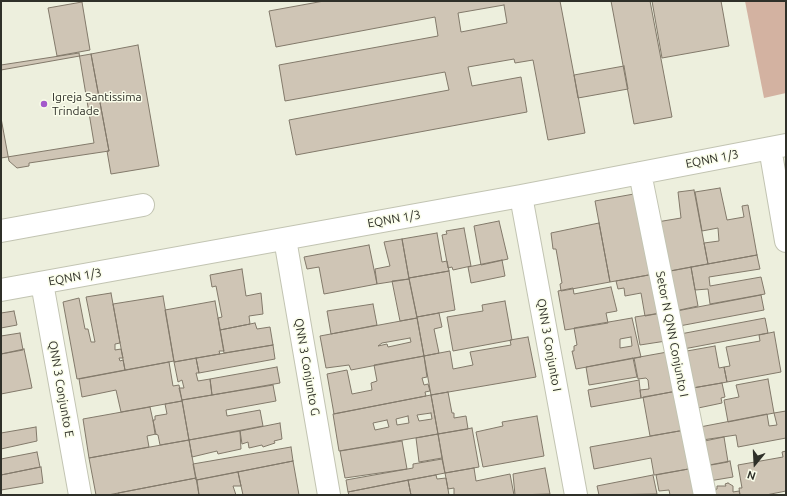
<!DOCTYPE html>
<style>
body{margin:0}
#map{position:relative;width:787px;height:496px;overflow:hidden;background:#edefdd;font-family:Ubuntu,sans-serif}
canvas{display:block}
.frame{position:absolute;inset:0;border:2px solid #2f3029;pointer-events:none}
.north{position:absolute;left:735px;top:444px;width:40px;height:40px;-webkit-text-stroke:3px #fafdea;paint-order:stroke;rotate:198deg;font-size:11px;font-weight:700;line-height:16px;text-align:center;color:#2f3029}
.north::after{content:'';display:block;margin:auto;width:14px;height:18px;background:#2f3029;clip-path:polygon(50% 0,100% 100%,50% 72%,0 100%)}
</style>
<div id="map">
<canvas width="787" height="496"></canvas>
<div class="frame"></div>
<div class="north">N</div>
</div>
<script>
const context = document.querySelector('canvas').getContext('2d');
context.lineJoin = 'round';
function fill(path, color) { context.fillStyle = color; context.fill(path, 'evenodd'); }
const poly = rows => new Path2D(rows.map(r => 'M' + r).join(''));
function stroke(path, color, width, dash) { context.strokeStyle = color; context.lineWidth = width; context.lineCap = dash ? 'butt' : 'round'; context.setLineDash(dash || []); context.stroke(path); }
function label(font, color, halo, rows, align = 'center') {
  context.font = font + ' Ubuntu,sans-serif'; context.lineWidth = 3; context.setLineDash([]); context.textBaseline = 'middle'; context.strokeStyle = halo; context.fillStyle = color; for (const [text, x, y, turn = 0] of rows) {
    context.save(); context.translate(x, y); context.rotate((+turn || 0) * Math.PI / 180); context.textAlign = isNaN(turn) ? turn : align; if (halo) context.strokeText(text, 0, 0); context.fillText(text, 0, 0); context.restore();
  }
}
const green = poly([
 [745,1,786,1,786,93,764,98]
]);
const building = poly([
 [324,1,560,1,585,133,548,140,533,60,515,63,514,59,468,67,472,86,521,77,527,112,296,155,289,120,449,90,445,72,285,101,279,65,438,36,435,17,276,47,269,11,324,1],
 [504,5,507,23,461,32,458,13,504,5],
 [611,1,650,1,672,117,634,124,611,1],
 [652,1,721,1,729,46,662,58,652,1],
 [82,2,90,50,57,56,48,8,82,2],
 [138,45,159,166,111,174,107,151,109,151,91,54,138,45],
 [79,53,94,143,1,158,1,65,79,53],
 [91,54,109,151,29,163,29,166,17,168,9,161,1,118,1,70,91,54],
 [624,66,628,89,578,98,574,75,624,66],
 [720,188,727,220,744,217,742,206,748,205,757,255,708,264,704,243,719,241,718,228,702,231,695,192,720,188],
 [694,190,708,264,660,273,651,223,681,218,678,192,694,190],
 [645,192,660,273,610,282,595,201,645,192],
 [499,221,508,259,481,265,474,226,499,221],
 [599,223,610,282,561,291,560,284,562,283,556,249,553,249,551,233,599,223],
 [464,228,471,266,453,270,452,267,448,268,442,235,447,234,446,231,464,228],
 [437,233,442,262,447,261,449,271,409,278,402,239,437,233],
 [402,239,409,279,377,284,375,269,390,266,384,242,402,239],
 [369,245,377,284,324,294,319,267,307,269,304,257,369,245],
 [757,255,760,269,709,277,710,286,761,277,765,294,710,304,708,289,695,290,691,267,757,255],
 [502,260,505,276,471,283,468,267,502,260],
 [691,267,698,306,666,313,659,273,691,267],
 [242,269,246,296,261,293,263,314,249,316,250,324,220,330,218,318,222,317,216,286,212,287,210,275,242,269],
 [449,271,455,310,417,317,409,278,449,271],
 [659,273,661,313,645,316,641,293,625,296,624,288,618,289,616,281,659,273],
 [409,279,417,318,400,321,392,281,409,279],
 [611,287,617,311,606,313,608,323,565,330,558,291,573,288,574,294,611,287],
 [111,293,120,343,115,344,115,350,121,349,123,358,119,358,120,361,123,360,125,370,77,379,63,302,79,298,85,329,88,329,91,342,95,342,86,297,111,293],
 [761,295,764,310,674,327,675,335,765,318,768,333,673,351,666,313,761,295],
 [163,296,174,361,125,370,113,304,163,296],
 [215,301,224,351,219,351,220,354,174,362,165,310,215,301],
 [505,301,512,340,453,351,447,317,483,311,482,305,505,301],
 [373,304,377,325,331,334,327,311,373,304],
 [14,311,17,325,1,328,1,313,14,311],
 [439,313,442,327,434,329,439,353,424,356,417,317,439,313],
 [661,313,666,341,640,345,635,317,661,313],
 [417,318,424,356,351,370,349,365,326,368,320,336,417,318],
 [410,338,411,342,388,347,387,344,378,346,382,343,410,338],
 [632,318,641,357,576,369,572,351,574,351,574,346,577,345,574,328,632,318],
 [631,337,632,346,620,348,620,339,631,337],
 [255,323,257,329,270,327,273,345,224,353,220,330,255,323],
 [774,332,781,372,727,382,724,367,730,366,726,347,760,341,759,335,774,332],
 [20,333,23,350,1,354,1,336,20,333],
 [528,337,536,377,431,395,424,356,450,351,453,369,473,365,470,352,511,345,510,340,528,337],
 [273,345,275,359,199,373,196,358,273,345],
 [715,346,719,368,724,367,727,382,681,390,687,351,715,346],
 [24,349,32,388,1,394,1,354,24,349],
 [673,351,681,390,641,398,640,390,649,389,648,380,646,378,638,379,634,358,673,351],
 [424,356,427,377,422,378,424,385,428,384,430,391,425,392,426,396,334,414,327,374,347,370,352,394,372,390,371,383,377,381,374,365,424,356],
 [196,358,199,373,196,373,198,381,210,379,212,395,182,400,179,388,184,388,182,380,178,382,174,362,196,358],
 [633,358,637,377,589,385,586,367,633,358],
 [169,362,173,386,179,385,182,401,121,412,116,390,82,397,79,379,169,362],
 [277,367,280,383,212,395,210,379,277,367],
 [768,379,774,413,728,422,724,400,739,397,736,385,768,379],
 [639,380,641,398,591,407,588,390,639,380],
 [722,383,725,397,721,398,722,403,684,411,681,390,722,383],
 [273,385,276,401,226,410,227,416,260,410,263,426,189,440,182,400,273,385],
 [678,391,685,430,650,436,643,397,678,391],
 [448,392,452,413,454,413,454,418,466,416,468,429,438,434,431,395,448,392],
 [431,395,438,434,339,451,333,414,431,395],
 [431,413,432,419,419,421,417,415,431,413],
 [408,416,409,423,397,425,396,419,408,416],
 [387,420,389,427,375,430,373,423,387,420],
 [182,401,189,440,160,445,158,435,155,434,153,420,155,420,155,416,167,414,165,404,182,401],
 [150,407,156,434,147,436,149,447,89,458,83,419,150,407],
 [786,411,786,438,738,447,736,435,689,442,700,427,767,414,769,426,777,425,774,413,786,411],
 [537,416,544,456,483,467,476,432,503,426,502,422,537,416],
 [280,423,282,439,274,441,275,443,263,447,262,445,249,448,248,442,242,444,240,431,280,423],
 [36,427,37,441,1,449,1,433,36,427],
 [472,428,479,467,445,473,438,434,472,428],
 [685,430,694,468,654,475,651,458,594,469,590,447,685,430],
 [240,431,241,449,218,454,217,451,192,457,189,440,240,431],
 [438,434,442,458,419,462,416,438,438,434],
 [724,437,728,462,694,468,690,444,724,437],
 [189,440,196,478,108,495,96,495,89,458,189,440],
 [402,441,407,469,345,478,340,451,402,441],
 [291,447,293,461,196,480,193,464,291,447],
 [786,451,786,491,766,495,740,495,739,488,742,488,738,465,783,457,782,452,786,451],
 [37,452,40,467,1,475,1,459,37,452],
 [442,459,445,473,348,492,346,480,413,468,413,464,442,459],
 [293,461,299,495,243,495,238,472,293,461],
 [730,461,733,477,697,483,694,468,730,461],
 [41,467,43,483,1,490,1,475,41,467],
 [474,468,476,481,510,474,514,495,454,495,454,488,448,489,445,473,474,468],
 [545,468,550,494,515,495,513,474,545,468],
 [694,468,700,495,670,495,669,490,659,491,656,475,694,468],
 [238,472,241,486,233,486,236,495,199,495,197,480,238,472],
 [436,475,437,479,446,478,449,495,411,495,408,480,436,475],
 [653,475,657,494,599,495,597,486,653,475],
 [196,478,199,495,118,495,118,493,196,478],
 [408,480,411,495,349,495,348,492,408,480],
 [728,483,733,486,733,492,739,491,740,495,700,495,717,489,717,486,726,486,725,484,728,483]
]);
const street = poly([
 [770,148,786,241],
 [640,173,705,495],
 [521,196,576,495],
 [1,231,143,205],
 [285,239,329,495],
 [42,283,80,495],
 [1,290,521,196,786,145]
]);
const markers = [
 [44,104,4,"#a459cb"]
];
const poiNames = [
 ["Igreja Santissima",52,97],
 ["Trindade",52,111]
];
const streetNames = [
 ["EQNN 1/3",712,159,-11],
 ["EQNN 1/3",394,219,-10],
 ["EQNN 1/3",75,277,-10],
 ["Setor N QNN Conjunto I",672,334,79],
 ["QNN 3 Conjunto I",549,345,80],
 ["QNN 3 Conjunto G",307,367,80],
 ["QNN 3 Conjunto E",61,389,80]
];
fill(green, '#d3b2a1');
fill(building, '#cfc5b5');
stroke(building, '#82796a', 1);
stroke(street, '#c2c4b2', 24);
stroke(street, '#fff', 22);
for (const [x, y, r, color] of markers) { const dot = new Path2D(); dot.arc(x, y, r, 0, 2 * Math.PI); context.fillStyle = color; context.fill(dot); stroke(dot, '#fafdea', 1.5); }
label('12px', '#2f3029', '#fafdea', poiNames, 'left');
label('12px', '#2f3029', '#fafdea', streetNames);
</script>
